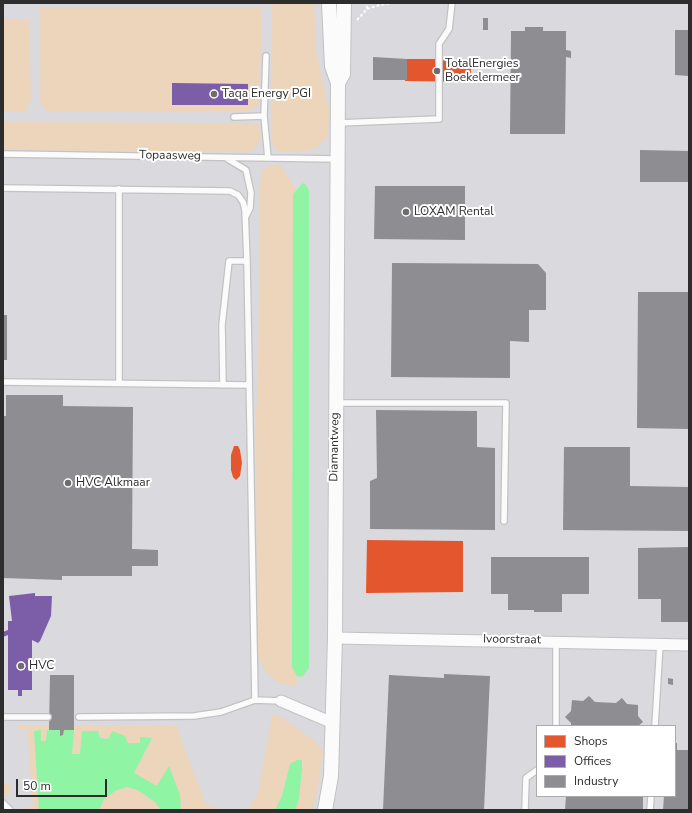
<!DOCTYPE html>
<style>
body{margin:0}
#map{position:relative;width:692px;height:813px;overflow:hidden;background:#ece2e7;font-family:"Nunito Sans",sans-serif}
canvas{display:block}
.frame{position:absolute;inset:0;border:4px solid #2d2d2d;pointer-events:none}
.legend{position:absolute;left:536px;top:725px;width:140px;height:72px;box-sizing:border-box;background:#fff;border:1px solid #ababab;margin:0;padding:5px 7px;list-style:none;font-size:12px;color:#2d2d2d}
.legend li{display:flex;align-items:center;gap:8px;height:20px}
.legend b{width:20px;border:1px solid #ababab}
.scale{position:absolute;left:16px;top:779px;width:91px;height:18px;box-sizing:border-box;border:2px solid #2d2d2d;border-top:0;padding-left:5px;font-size:12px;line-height:14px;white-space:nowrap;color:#2d2d2d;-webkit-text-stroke:3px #fff;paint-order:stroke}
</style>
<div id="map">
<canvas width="692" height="813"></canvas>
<div class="frame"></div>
<ul class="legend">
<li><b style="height:11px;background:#e4572e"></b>Shops</li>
<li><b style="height:11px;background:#7b5ea7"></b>Offices</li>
<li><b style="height:11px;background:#8d8d92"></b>Industry</li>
</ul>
<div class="scale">50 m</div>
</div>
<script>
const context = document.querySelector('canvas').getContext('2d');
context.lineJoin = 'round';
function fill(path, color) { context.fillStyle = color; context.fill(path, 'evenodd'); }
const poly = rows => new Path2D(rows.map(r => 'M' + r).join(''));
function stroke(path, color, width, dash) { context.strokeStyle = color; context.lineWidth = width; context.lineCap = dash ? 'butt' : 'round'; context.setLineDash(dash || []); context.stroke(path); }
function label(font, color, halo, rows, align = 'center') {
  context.font = font + ' "Nunito Sans",sans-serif'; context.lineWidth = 4; context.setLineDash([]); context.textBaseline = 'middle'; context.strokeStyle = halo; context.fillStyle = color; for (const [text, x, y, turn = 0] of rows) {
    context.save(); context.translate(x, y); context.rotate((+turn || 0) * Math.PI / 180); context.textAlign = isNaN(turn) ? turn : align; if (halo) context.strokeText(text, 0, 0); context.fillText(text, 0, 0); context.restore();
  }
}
const industrial = poly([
 [3,3,689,3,689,810,3,810],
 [537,726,675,726,675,796,537,796]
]);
const green = poly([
 [271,3,314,3,316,51,329,110,328,137,315,149,298,152,279,152,271,143],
 [39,8,262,8,259,103,252,110,243,112,46,111,39,100],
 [3,20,29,20,31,100,25,111,3,111],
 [3,122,258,123,261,135,258,145,250,152,3,150],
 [271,165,281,165,296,190,293,195,292,667,297,676,296,687,277,682,264,669,257,651,256,414,258,385,260,186,261,174,263,169],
 [276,714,314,740,321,748,323,755,316,796,312,810,295,810,299,799,290,764,282,796,275,810,248,810,258,793,272,716],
 [17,725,49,725,47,741,41,741,34,731,39,810,24,810,24,807,33,807,27,729,18,729],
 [74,725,176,726,206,805,224,810,181,810,180,795,169,767,157,786,134,773,152,738,140,737,140,743,128,743,112,731,109,738,105,739,100,738,99,732,82,731,80,754,72,754],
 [3,784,11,784,10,793,5,797,3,795],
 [127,787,138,790,155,802,161,810,99,810,104,799,115,791]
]);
const water = poly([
 [303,183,306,185,309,191,309,668,302,677,297,676,292,667,293,194],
 [41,730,41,741,46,741,47,730,60,730,60,736,63,735,64,730,74,730,72,754,80,754,82,731,98,731,100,738,105,739,109,738,112,731,125,736,128,743,140,743,140,737,152,738,134,773,157,786,169,766,180,795,181,810,161,810,155,802,138,790,127,787,115,791,104,799,99,810,39,810,34,731],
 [297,760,302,760,302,768,299,799,295,810,275,810,282,796,290,764]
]);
const shops = poly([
 [406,59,471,59,471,82,405,81],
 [234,446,238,446,240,450,242,463,240,476,236,480,233,477,231,470,231,455],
 [367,540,463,541,463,592,366,593]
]);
const offices = poly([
 [172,83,248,84,248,105,172,105],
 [35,593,35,596,52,596,51,616,40,641,38,643,32,640,32,690,22,690,22,696,18,696,18,690,8,690,8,635,3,637,3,632,8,630,8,621,12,621,9,596]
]);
const industry = poly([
 [483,18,488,18,488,30,483,30],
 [525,27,543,27,543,31,566,31,566,50,571,51,571,58,566,57,565,134,510,134,511,31,525,31],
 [675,30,689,30,689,76,675,75],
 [373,57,407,59,407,80,373,80],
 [640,150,689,151,689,182,640,182],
 [375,186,465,186,465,240,374,239],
 [392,263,538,264,546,273,546,310,529,310,529,342,510,341,510,378,391,377],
 [638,292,689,292,689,429,637,428],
 [3,315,7,315,7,360,3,360],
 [6,395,63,395,63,406,133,407,132,549,158,550,158,566,132,566,132,576,62,576,62,580,3,578,3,416,6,416],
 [376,410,477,411,477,447,495,448,495,530,370,529,370,481,377,478],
 [564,447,630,447,630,486,689,487,689,531,563,530],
 [689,547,689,622,661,622,661,599,638,599,638,548],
 [491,557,589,557,589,594,562,594,562,612,534,612,534,610,508,610,508,594,491,594],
 [444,674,490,676,484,810,383,810,389,675,444,678],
 [50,675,74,675,74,730,64,730,63,735,60,736,60,730,49,730],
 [668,678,673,679,673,685,668,684],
 [589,696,595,702,616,703,622,698,627,704,638,705,638,716,643,722,638,726,571,726,571,723,565,717,571,711,572,700,583,701],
 [675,743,677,743,677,750,689,750,689,810,663,810,664,796,675,796],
 [566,796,643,796,643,810,565,810]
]);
const path = poly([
 [367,9,380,5,393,3],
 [357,20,367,9,367,3]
]);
const service = poly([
 [264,116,266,56],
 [234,117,264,116,268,158],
 [338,123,439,119,439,44,449,29,452,3],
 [3,154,337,159],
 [226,158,246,170,251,193,250,208,246,216],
 [3,188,230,191,238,195,243,202,245,210,247,261,255,700],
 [3,382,249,385],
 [119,383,119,189],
 [223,385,222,325,229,261,247,261],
 [336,403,506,403,504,521],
 [3,717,48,717],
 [79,717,194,716,221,712,255,700,281,701],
 [556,726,556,641],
 [655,726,660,644],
 [3,803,10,810],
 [525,810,526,778,537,770],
 [650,810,651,796]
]);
const minor = poly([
 [335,638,689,645],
 [281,701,333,723]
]);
const tertiary = poly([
 [338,83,343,74,344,3],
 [325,810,331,776,335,638,338,83,332,66,329,3]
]);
const markers = [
 [437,71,4,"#706c6e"],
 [214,94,4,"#706c6e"],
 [406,212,4,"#706c6e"],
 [68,483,4,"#706c6e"],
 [21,666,4,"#706c6e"]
];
const poiNames = [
 ["TotalEnergies",445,64],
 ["Boekelermeer",445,78],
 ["Taqa Energy PGI",222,94],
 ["LOXAM Rental",414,212],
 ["HVC Alkmaar",76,483],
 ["HVC",29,666]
];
const streetNames = [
 ["Topaasweg",170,156,1],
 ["Diamantweg",335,447,-89],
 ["Ivoorstraat",512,640,1]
];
fill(industrial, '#dad9dd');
fill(green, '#ecd5ba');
fill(water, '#8ff4a4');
fill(shops, '#e4572e');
fill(offices, '#7b5ea7');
fill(industry, '#8d8d92');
stroke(service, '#c3c2c3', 8);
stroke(minor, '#c3c2c3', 13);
stroke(tertiary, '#c3c2c3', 16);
stroke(path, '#fcfbfb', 2, [3, 2]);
stroke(service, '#fcfbfb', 5.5);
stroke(minor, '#fcfbfb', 11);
stroke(tertiary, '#fcfbfb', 14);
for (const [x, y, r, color] of markers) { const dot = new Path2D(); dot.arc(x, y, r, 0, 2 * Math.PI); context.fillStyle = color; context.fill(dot); stroke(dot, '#fff', 1.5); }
label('12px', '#2d2d2d', '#fff', poiNames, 'left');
label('12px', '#2d2d2d', '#fff', streetNames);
</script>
